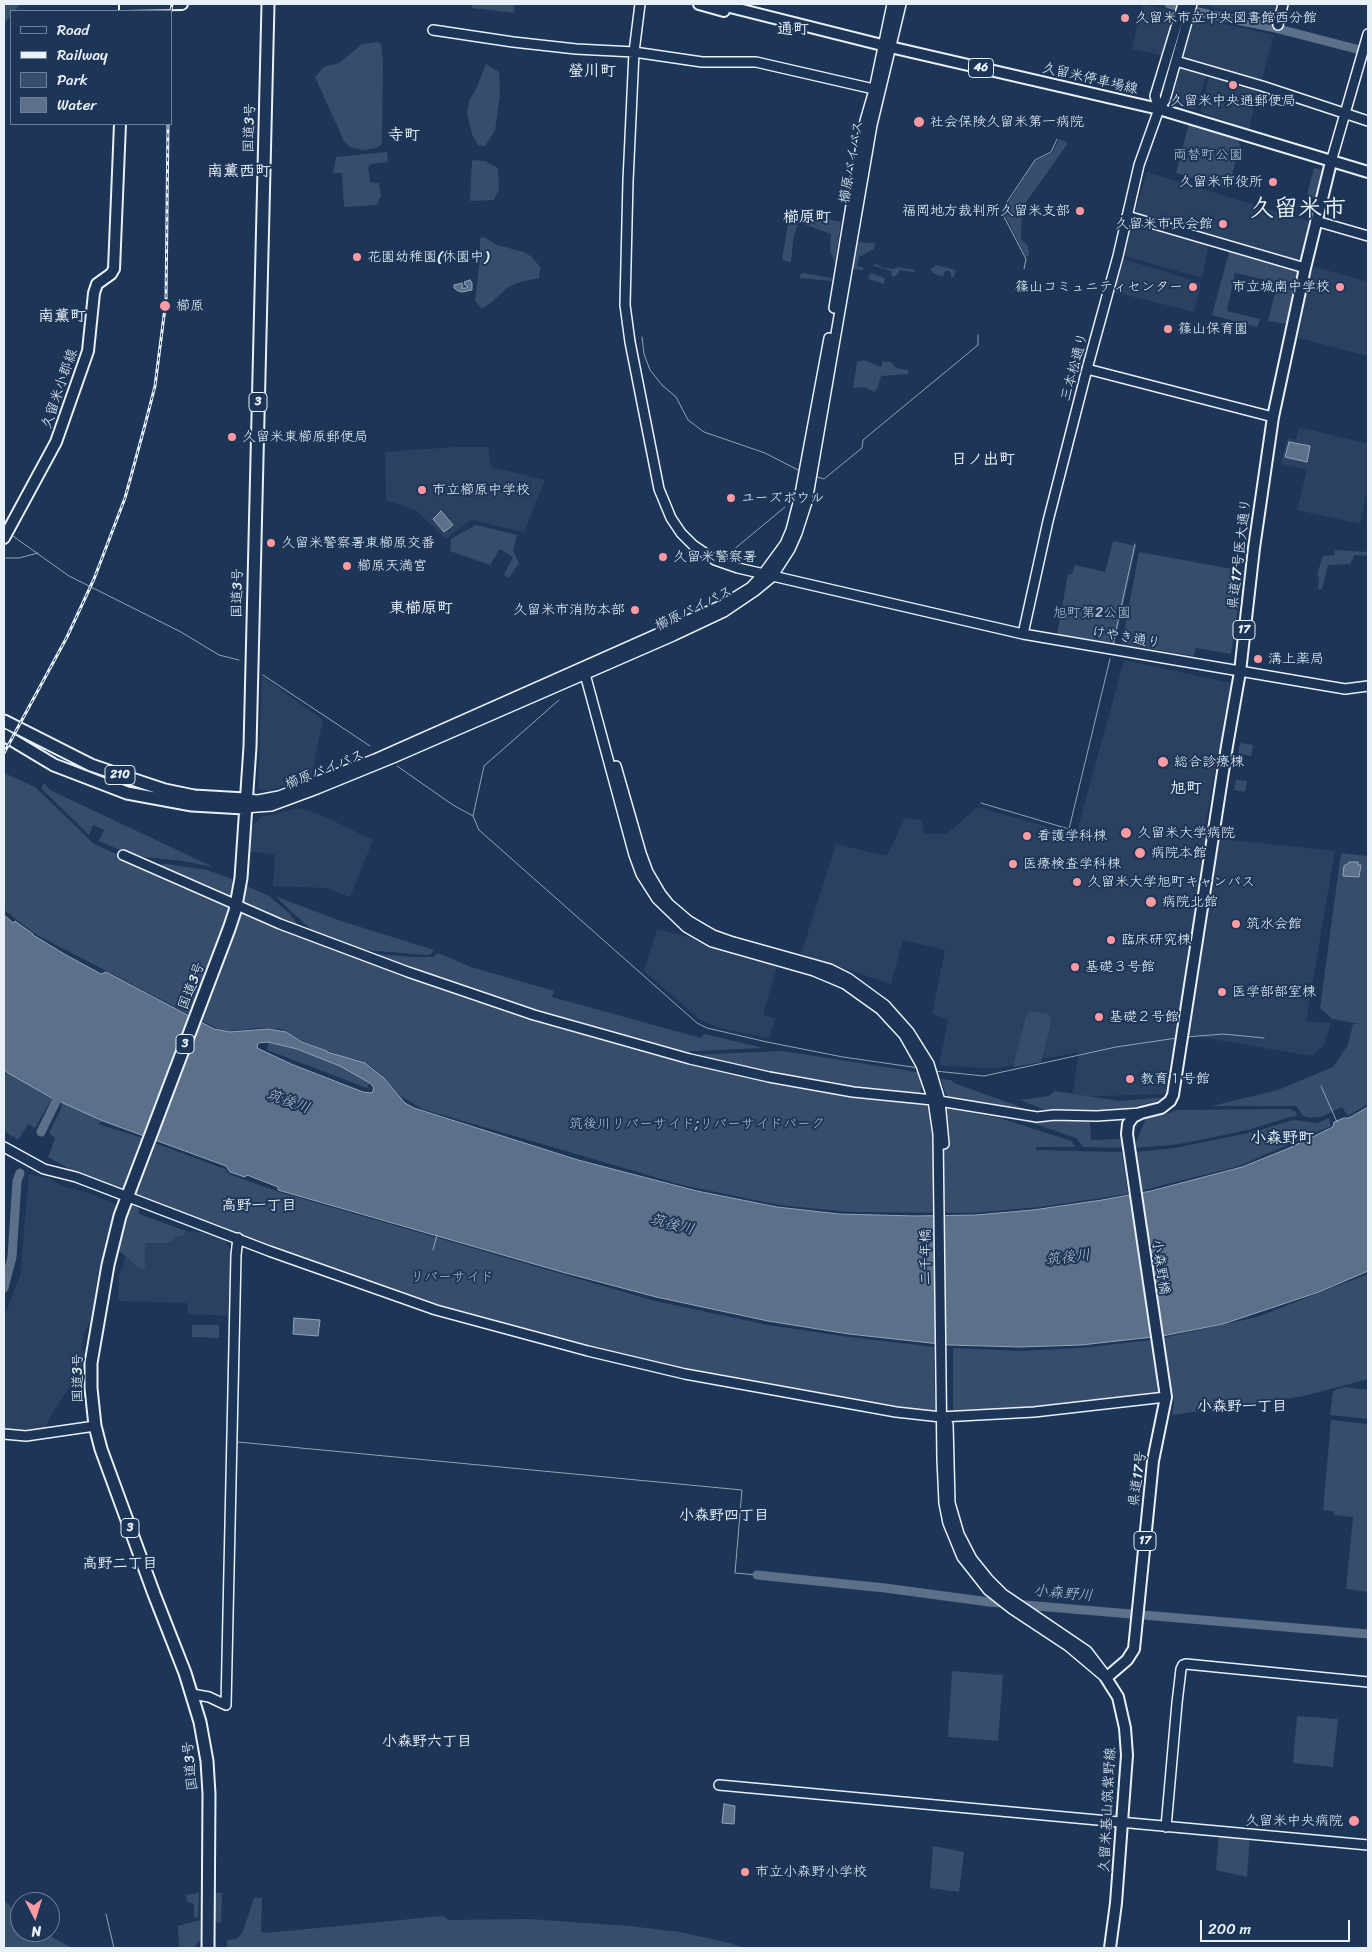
<!DOCTYPE html>
<meta charset="utf-8">
<style>
body{margin:0}
#map{position:relative;width:1372px;height:1952px;overflow:hidden;background:#1d3557;font-family:Sriracha,sans-serif}
canvas{display:block}
.frame{position:absolute;inset:0;border:5px solid #e8f1f8;pointer-events:none}
.legend{position:absolute;left:10px;top:10px;width:162px;height:115px;box-sizing:border-box;background:#1d3557;border:1px solid #6e8097;margin:0;padding:6px 9px;list-style:none;font-size:15px;color:#e8f1f8}
.legend li{display:flex;align-items:center;gap:10px;height:25px}
.legend b{width:25px;border:1px solid #6e8097}
.north{position:absolute;left:10px;top:1892px;width:50px;height:50px;box-sizing:border-box;background:#1d3557;border:1px solid #6e8097;border-radius:50%;rotate:175deg;font-size:14px;font-weight:700;line-height:20px;text-align:center;color:#e8f1f8}
.north::after{content:'';display:block;margin:auto;width:18px;height:22px;background:#ff9aa2;clip-path:polygon(50% 0,100% 100%,50% 72%,0 100%)}
.scale{position:absolute;left:1200px;top:1920px;width:150px;height:22px;box-sizing:border-box;border:2px solid #e8f1f8;border-top:0;padding-left:6px;font-size:15px;line-height:18px;white-space:nowrap;color:#e8f1f8;-webkit-text-stroke:4px #1d3557;paint-order:stroke}
</style>
<div id="map">
<canvas width="1372" height="1952"></canvas>
<div class="frame"></div>
<ul class="legend">
<li><b style="height:6px;background:#1d3557"></b>Road</li>
<li><b style="height:6px;background:#e8f1f8"></b>Railway</li>
<li><b style="height:14px;background:#374d6c"></b>Park</li>
<li><b style="height:14px;background:#5d7089"></b>Water</li>
</ul>
<div class="north">N</div>
<div class="scale">200 m</div>
</div>
<script>
const context = document.querySelector('canvas').getContext('2d');
context.lineJoin = 'round';
function fill(path, color) { context.fillStyle = color; context.fill(path, 'evenodd'); }
const poly = rows => new Path2D(rows.map(r => 'M' + r).join(''));
function stroke(path, color, width, dash) { context.strokeStyle = color; context.lineWidth = width; context.lineCap = dash ? 'butt' : 'round'; context.setLineDash(dash || []); context.stroke(path); }
function label(font, color, halo, rows, align = 'center') {
  context.font = font + ' Sriracha,"Klee One",sans-serif'; context.lineWidth = 4; context.setLineDash([]); context.textBaseline = 'middle'; context.strokeStyle = halo; context.fillStyle = color; for (const [text, x, y, turn = 0] of rows) {
    context.save(); context.translate(x, y); context.rotate((+turn || 0) * Math.PI / 180); context.textAlign = isNaN(turn) ? turn : align; if (halo) context.strokeText(text, 0, 0); context.fillText(text, 0, 0); context.restore();
  }
}
const built = poly([
 [1142,4,1176,13,1164,56,1132,49],
 [1200,4,1280,4,1275,22],
 [1193,17,1274,35,1261,83,1182,60],
 [1181,63,1208,71,1195,110,1177,106,1173,99],
 [1210,72,1259,86,1249,129,1200,112],
 [1147,172,1314,223,1303,265,1134,215],
 [1132,219,1209,242,1202,278,1122,255],
 [1123,259,1201,283,1194,312,1114,292],
 [1312,266,1368,282,1368,356,1298,338],
 [1299,427,1368,444,1368,486,1360,524,1297,510,1307,469,1281,464,1287,438,1296,440],
 [455,447,488,447,491,467,545,480,524,532,471,520,446,539,417,511,386,500,385,452],
 [1124,660,1231,683,1203,837,1335,851,1306,1021,1331,1023,1324,1045,1311,1056,1176,1033,1165,1094,1072,1097,1079,1052,994,1069,939,1065,948,1020,932,1014,945,950,903,940,891,984,801,954,836,844,887,856,905,818,922,820,924,834,946,834,978,807,1076,835],
 [262,676,323,720,311,777,269,791,258,788],
 [299,808,319,814,373,840,350,897,326,888,273,886,275,855,248,851,250,828,261,817],
 [657,929,689,937,716,950,777,967,763,1015,776,1018,769,1038,719,1028,699,1019,644,971],
 [29,1174,50,1179,65,1187,83,1191,118,1205,106,1239,91,1319,84,1333,82,1350,85,1353,80,1372,52,1414,44,1430,20,1432,4,1429,4,1317,20,1276],
 [186,1231,205,1233,225,1240,232,1254,230,1316,188,1314,187,1303,118,1301,119,1275,126,1257,138,1267,145,1243,171,1243,174,1237,184,1235]
]);
const green = poly([
 [4,4,20,4,15,11,11,11,11,16,4,23],
 [473,4,515,4,514,13,472,8],
 [377,42,381,44,383,62,382,144,376,148,363,150,350,147,344,141,315,77,324,67,339,63,362,44],
 [486,64,499,72,500,94,495,131,485,146,478,145,472,134,467,113,469,101,477,87],
 [1189,123,1237,137,1240,145,1228,189,1176,173],
 [1059,139,1068,143,1022,208,1021,239,1028,246,1029,256,1026,257,1003,211,1035,161,1052,153],
 [387,152,388,162,371,164,368,167,370,182,379,183,381,196,377,205,344,207,342,173,333,173,336,157],
 [472,160,485,161,498,168,499,189,494,200,470,201],
 [1314,168,1323,170,1316,198,1307,195],
 [790,211,841,222,835,263,830,251,831,234,798,222,793,241,791,262,782,260],
 [484,237,497,245,524,252,532,257,540,267,539,278,517,283,507,288,491,303,482,309,475,301,480,258,480,238],
 [857,242,875,243,874,249,859,257,857,266,864,268,863,270,853,269],
 [1230,249,1299,271,1287,324,1268,321,1275,293,1266,280,1235,273,1227,311,1260,319,1257,327,1212,315],
 [875,263,883,268,894,269,897,267,916,270,913,272,900,270,896,276,892,277,891,271,874,266],
 [935,265,956,270,954,277,951,277,951,273,949,271,945,271,943,277,933,273,930,268,933,268],
 [804,273,831,278,832,281,799,278,801,274],
 [870,273,885,278,884,284,868,279],
 [864,360,881,367,883,361,891,362,896,368,908,370,909,374,881,376,878,387,874,392,864,387,853,388,857,362],
 [476,525,517,535,513,551,519,563,509,578,504,575,513,557,500,549,490,565,450,551,451,539],
 [1113,541,1136,546,1114,647,1057,635,1068,574,1072,574,1075,565,1105,572],
 [1335,550,1368,552,1368,556,1355,555,1350,564,1328,565,1322,589,1318,589,1319,579,1317,574,1323,556,1334,555],
 [1139,552,1243,571,1231,654,1196,648,1194,656,1122,644],
 [1240,743,1253,745,1251,756,1238,754],
 [4,773,35,787,94,844,240,910,521,1013,664,1049,565,1022,363,953,414,957,433,957,438,953,471,967,554,991,552,997,701,1038,704,1034,764,1048,675,1052,687,1055,783,1051,917,1072,923,1082,920,1092,913,1096,853,1089,771,1075,693,1057,776,1078,1000,1118,1071,1141,1076,1147,1036,1147,1036,1150,1122,1152,1128,1194,1040,1207,973,1213,849,1212,779,1205,682,1185,422,1109,401,1096,382,1075,368,1064,356,1059,344,1057,305,1042,281,1029,258,1028,229,1031,218,1029,37,935,4,910],
 [1236,780,1247,781,1245,792,1234,790],
 [44,783,50,790,213,867,183,861,134,856,99,841,104,830,93,825,89,835,41,788],
 [1341,853,1368,856,1368,1104,1348,1116,1342,1107,1321,1117,1310,1118,1303,1116,1296,1106,1212,1106,1278,1090,1333,1067,1348,1045,1353,1024,1360,1024,1332,1019,1320,1008],
 [166,864,207,870,232,879,233,888,232,897,227,898,155,865],
 [247,886,269,896,289,913,299,926,298,928,245,905,243,897],
 [275,896,338,920,434,950,431,954,427,955,352,949,319,937],
 [1030,1011,1048,1014,1051,1018,1050,1027,1041,1062,1013,1067,1026,1016],
 [268,1042,297,1049,340,1066,370,1083,367,1088,267,1050],
 [4,1069,52,1098,35,1128,28,1124,18,1140,4,1131],
 [941,1079,951,1080,954,1083,1037,1113,960,1102,946,1095],
 [1055,1091,1120,1101,1166,1097,1157,1101,1130,1108,1119,1109,1113,1113,1056,1114,1020,1100,1049,1096],
 [62,1102,103,1121,98,1124,143,1138,125,1188,121,1191,71,1170,48,1157,55,1138,49,1133,61,1109],
 [1290,1109,1296,1112,1297,1116,1290,1117,1251,1129,1206,1139,1173,1145,1134,1148,1146,1118,1167,1114,1176,1110],
 [1015,1117,1090,1119,1091,1140,1122,1139,1123,1148,1083,1147,1076,1138],
 [1329,1118,1331,1126,1239,1166,1140,1191,1135,1152,1175,1148,1209,1141,1253,1132,1293,1120,1317,1123],
 [152,1142,225,1169,229,1174,279,1192,655,1301,768,1325,849,1337,934,1347,935,1411,863,1403,711,1377,581,1347,437,1307,138,1197,134,1191],
 [132,1204,138,1206,139,1214,186,1231,184,1235,174,1237,171,1243,145,1243,145,1269,138,1267,119,1251,123,1220,129,1206],
 [1368,1274,1368,1379,1304,1396,1172,1415,1174,1402,1163,1338,1257,1317],
 [192,1325,219,1325,219,1338,192,1337],
 [1152,1340,1161,1394,1045,1409,953,1413,953,1348,1021,1351,1081,1348],
 [1344,1387,1368,1390,1368,1419,1330,1415,1333,1391],
 [1331,1420,1368,1424,1368,1592,1346,1589,1353,1517,1334,1515,1334,1511,1323,1510],
 [952,1671,1003,1675,998,1741,948,1737],
 [1297,1716,1338,1719,1333,1767,1293,1763],
 [1219,1833,1250,1836,1247,1877,1216,1870],
 [933,1846,964,1852,959,1892,930,1888],
 [199,1893,198,1917,194,1918,194,1904,187,1901,186,1895],
 [215,1893,222,1893,221,1922,217,1923,214,1917],
 [254,1898,262,1898,261,1932,265,1933,443,1916,449,1920,529,1919,629,1926,680,1932,729,1943,745,1948,227,1948,227,1940,236,1939,242,1934],
 [4,1900,20,1917,20,1932,47,1932,48,1935,72,1948,4,1948],
 [200,1920,200,1940,194,1948,175,1948,179,1947,178,1926]
]);
const water = poly([
 [470,280,472,283,472,290,462,292,458,291,454,288,454,285,462,283,463,286,461,288,467,288,468,287,465,285,464,282,470,280],
 [1289,442,1310,446,1307,462,1285,457,1289,442],
 [441,511,453,525,444,532,433,519,441,511],
 [1350,862,1358,862,1358,865,1361,865,1359,877,1343,876,1344,866,1350,862],
 [4,915,13,923,15,921,33,934,33,935,66,955,101,974,106,972,214,1029,230,1032,268,1029,286,1032,302,1042,327,1051,327,1052,365,1063,384,1078,405,1103,414,1108,578,1160,697,1191,777,1207,839,1214,915,1216,976,1215,1033,1210,1102,1200,1151,1191,1242,1167,1287,1149,1333,1127,1334,1122,1344,1118,1349,1118,1368,1107,1368,1271,1319,1292,1223,1324,1162,1336,1081,1345,1020,1347,949,1345,849,1334,768,1321,656,1297,562,1272,278,1190,278,1187,247,1175,245,1177,230,1172,226,1166,103,1121,52,1098,8,1073,4,1069,4,915],
 [268,1042,297,1049,340,1066,370,1083,374,1088,372,1093,363,1092,291,1064,257,1048,258,1043,268,1042],
 [294,1318,320,1320,318,1336,293,1334,294,1318],
 [724,1804,735,1806,734,1824,722,1823,724,1804]
]);
const stream = poly([
 [1024,269,1026,259,1001,211,1035,160,1051,152,1057,139],
 [642,337,644,354,650,370,662,385,676,397,688,420,704,432,765,453,798,470],
 [817,477,824,479,862,448,863,440,978,345,978,335],
 [10,534,69,576,181,632,219,655,239,660],
 [726,556,785,507],
 [4,558,19,558,38,553],
 [1113,644,1135,544],
 [263,675,370,746],
 [397,766,453,805,473,816,479,830,697,1023,707,1028,767,1042,843,1057,919,1068],
 [981,803,1069,829,1110,659],
 [473,816,484,766,559,700],
 [1186,1037,1223,1034,1264,1038],
 [935,1071,984,1076,1116,1047,1177,1038],
 [1321,1086,1337,1122],
 [433,1250,437,1235],
 [238,1442,742,1490,735,1573,757,1575],
 [106,1914,114,1948]
]);
const river = poly([
 [1169,4,1198,12,1271,27,1368,52],
 [41,1132,61,1091],
 [4,1288,12,1257,17,1181,20,1173],
 [757,1575,885,1588,989,1602,1368,1634]
]);
const secondary = poly([
 [640,4,634,52,628,181,625,305,630,342,659,489,671,518,681,533,693,545,715,560,738,568,1023,634,1345,689,1368,686],
 [1278,25,1283,4],
 [433,30,513,42,576,49,634,52,702,62,756,62,878,90],
 [1176,61,1262,86,1368,121],
 [1159,109,1155,96,1183,4],
 [1331,162,1368,34],
 [1127,216,1305,268],
 [1316,221,1368,236],
 [834,308,865,121,874,90,892,4],
 [1087,369,1273,417],
 [1023,634,1048,521,1087,369,1118,256,1139,165,1159,109,1165,100,1192,4],
 [587,665,585,674,634,855,641,874,657,899,686,927,712,942,814,971,845,984,880,1009,904,1035,921,1065,933,1100,938,1134,942,1459,944,1503,948,1523,962,1557,988,1590,1012,1609,1068,1646,1106,1678],
 [616,766,641,853,648,872,661,894,669,904,689,921,713,935,730,941,830,969,848,978,885,1005,909,1032,929,1064,940,1101,944,1144],
 [245,799,258,800,279,796,375,759,722,605,751,587,763,574,785,544,791,530,799,499,829,338],
 [244,808,271,806,317,789,393,758,673,636,724,612,755,591,772,577,790,549,797,533,807,502,872,125,901,4],
 [123,855,280,924,408,972,534,1015,690,1059,769,1077,853,1092,933,1100,1037,1117,1054,1115,1097,1116,1141,1113],
 [4,1147,44,1169,76,1177,269,1251,436,1310,588,1351,685,1374,896,1412,941,1417,1034,1412,1166,1397],
 [948,1424,950,1503,959,1534,972,1559,989,1580,1003,1594,1087,1651,1103,1672],
 [4,1434,26,1436,95,1426],
 [192,1694,209,1697,226,1705,236,1255,238,1238],
 [719,1785,1368,1845],
 [1166,1827,1177,1703,1181,1669,1183,1665,1186,1664,1368,1682]
]);
const primary = poly([
 [699,4,724,11],
 [718,4,890,47,1159,109,1368,172],
 [125,11,125,5,182,4],
 [4,538,56,442,88,351,94,293,97,284,111,274,114,269,120,124],
 [1110,1948,1116,1903,1127,1755,1125,1728,1118,1697,1106,1678,1127,1660,1134,1649,1153,1461,1166,1397,1127,1134,1128,1124,1133,1117,1141,1113,1161,1108,1170,1101,1173,1095,1227,746,1240,672,1254,548,1273,417,1305,268,1331,162]
]);
const highway = poly([
 [4,721,91,765,129,778,165,790,194,796,245,799],
 [4,735,54,765,127,793,192,805,244,808],
 [208,1948,209,1794,207,1761,200,1722,185,1673,154,1594,101,1449,95,1426,91,1388,91,1363,108,1265,120,1216,229,929,235,911,241,878,250,747,268,4]
]);
const rail = poly([
 [171,11,172,4],
 [4,753,67,637,94,579,125,498,145,425,155,386,166,300,168,124]
]);
const markers = [
 [1125,18,5,"#ff9aa2"],
 [1233,85,5,"#ff9aa2"],
 [919,122,6,"#ff9aa2"],
 [1273,182,5,"#ff9aa2"],
 [1080,211,5,"#ff9aa2"],
 [1223,224,5,"#ff9aa2"],
 [357,257,5,"#ff9aa2"],
 [1193,287,5,"#ff9aa2"],
 [1340,287,5,"#ff9aa2"],
 [165,306,6,"#ff9aa2"],
 [1168,329,5,"#ff9aa2"],
 [232,437,5,"#ff9aa2"],
 [422,490,5,"#ff9aa2"],
 [731,498,5,"#ff9aa2"],
 [271,543,5,"#ff9aa2"],
 [663,557,5,"#ff9aa2"],
 [347,566,5,"#ff9aa2"],
 [635,610,5,"#ff9aa2"],
 [1258,659,5,"#ff9aa2"],
 [1163,762,6,"#ff9aa2"],
 [1126,833,6,"#ff9aa2"],
 [1027,836,5,"#ff9aa2"],
 [1140,853,6,"#ff9aa2"],
 [1013,864,5,"#ff9aa2"],
 [1077,882,5,"#ff9aa2"],
 [1151,902,6,"#ff9aa2"],
 [1236,924,5,"#ff9aa2"],
 [1111,940,5,"#ff9aa2"],
 [1075,967,5,"#ff9aa2"],
 [1222,992,5,"#ff9aa2"],
 [1099,1017,5,"#ff9aa2"],
 [1130,1079,5,"#ff9aa2"],
 [1354,1821,6,"#ff9aa2"],
 [745,1872,5,"#ff9aa2"]
];
const shields = [
 [981,68,25],
 [258,402,18],
 [1244,630,22],
 [120,775,30],
 [185,1044,18],
 [130,1528,18],
 [1145,1541,22]
];
const shieldNames = [
 ["46",981,68],
 ["3",258,402],
 ["17",1244,630],
 ["210",120,775],
 ["3",185,1044],
 ["3",130,1528],
 ["17",1145,1541]
];
const poiNames = [
 ["久留米市立中央図書館西分館",1135,18],
 ["久留米中央通郵便局",1233,101,"center"],
 ["社会保険久留米第一病院",930,122],
 ["久留米市役所",1263,182,"right"],
 ["福岡地方裁判所久留米支部",1070,211,"right"],
 ["久留米市民会館",1213,224,"right"],
 ["花園幼稚園(休園中)",367,257],
 ["篠山コミュニティセンター",1183,287,"right"],
 ["市立城南中学校",1330,287,"right"],
 ["櫛原",176,306],
 ["篠山保育園",1178,329],
 ["久留米東櫛原郵便局",242,437],
 ["市立櫛原中学校",432,490],
 ["ユーズボウル",741,498],
 ["久留米警察署東櫛原交番",281,543],
 ["久留米警察署",673,557],
 ["櫛原天満宮",357,566],
 ["久留米市消防本部",625,610,"right"],
 ["溝上薬局",1268,659],
 ["総合診療棟",1174,762],
 ["久留米大学病院",1137,833],
 ["看護学科棟",1037,836],
 ["病院本館",1151,853],
 ["医療検査学科棟",1023,864],
 ["久留米大学旭町キャンパス",1087,882],
 ["病院北館",1162,902],
 ["筑水会館",1246,924],
 ["臨床研究棟",1121,940],
 ["基礎３号館",1085,967],
 ["医学部部室棟",1232,992],
 ["基礎２号館",1109,1017],
 ["教育１号館",1140,1079],
 ["久留米中央病院",1343,1821,"right"],
 ["市立小森野小学校",755,1872]
];
const streetNames = [
 ["久留米停車場線",1090,79,13],
 ["国道3号",250,128,-88],
 ["櫛原バイパス",852,162,-80],
 ["三本松通り",1075,367,-75],
 ["久留米小郡線",60,389,-71],
 ["県道17号医大通り",1240,554,-83],
 ["国道3号",238,593,-89],
 ["櫛原バイパス",694,609,-26],
 ["けやき通り",1126,638,10],
 ["櫛原バイパス",325,770,-22],
 ["国道3号",192,986,-69],
 ["二千年橋",926,1257,-90],
 ["小森野橋",1160,1267,81],
 ["国道3号",78,1378,-90],
 ["県道17号",1138,1479,-82],
 ["国道3号",191,1766,-96],
 ["久留米基山筑紫野線",1108,1810,-87]
];
const parkNames = [
 ["両替町公園",1208,155],
 ["旭町第2公園",1092,613],
 ["筑後川リバーサイド;リバーサイドパーク",697,1124],
 ["リバーサイド",452,1277]
];
const waterNames = [
 ["筑後川",288,1102,20],
 ["筑後川",672,1225,15],
 ["筑後川",1068,1258,-7],
 ["小森野川",1063,1594,5]
];
const neighbourhoodNames = [
 ["高野一丁目",259,1206],
 ["小森野一丁目",1242,1407],
 ["小森野四丁目",724,1516],
 ["高野二丁目",120,1564],
 ["小森野六丁目",427,1742]
];
const quarterNames = [
 ["通町",793,30],
 ["螢川町",592,72],
 ["寺町",404,136],
 ["南薫西町",239,172],
 ["櫛原町",807,218],
 ["南薫町",62,317],
 ["日ノ出町",983,460],
 ["東櫛原町",421,609],
 ["旭町",1186,789],
 ["小森野町",1282,1139]
];
const townNames = [
 ["久留米市",1298,210]
];
fill(built, '#2a4162');
fill(green, '#374d6c');
fill(water, '#5d7089');
stroke(water, '#95a4b5', 1);
stroke(stream, '#95a4b5', 1);
stroke(river, '#5d7089', 9);
stroke(secondary, '#e8f1f8', 12);
stroke(primary, '#e8f1f8', 14);
stroke(highway, '#e8f1f8', 15);
stroke(secondary, '#1d3557', 9);
stroke(primary, '#1d3557', 10);
stroke(highway, '#1d3557', 11);
stroke(rail, '#e8f1f8', 3);
stroke(rail, '#1d3557', 1, [4]);
for (const [x, y, r, color] of markers) { const dot = new Path2D(); dot.arc(x, y, r, 0, 2 * Math.PI); context.fillStyle = color; context.fill(dot); stroke(dot, '#1d3557', 2); }
for (const [x, y, w] of shields) { const box = new Path2D(); box.roundRect(x - w / 2, y - 9.5, w, 19, 4); context.fillStyle = '#1d3557'; context.fill(box); stroke(box, '#e8f1f8', 1); }
label('bold 12px', '#e8f1f8', null, shieldNames);
label('14px', '#e8f1f8', '#1d3557', poiNames, 'left');
label('14px', '#e8f1f8', '#1d3557', streetNames);
label('14px', '#b3c0ce', '#1d3557', parkNames);
label('italic 15px', '#b7c4d1', '#1d3557', waterNames);
label('bold 15px', '#e8f1f8', '#1d3557', neighbourhoodNames);
label('bold 16px', '#e8f1f8', '#1d3557', quarterNames);
label('bold 24px', '#e8f1f8', '#1d3557', townNames);
</script>
